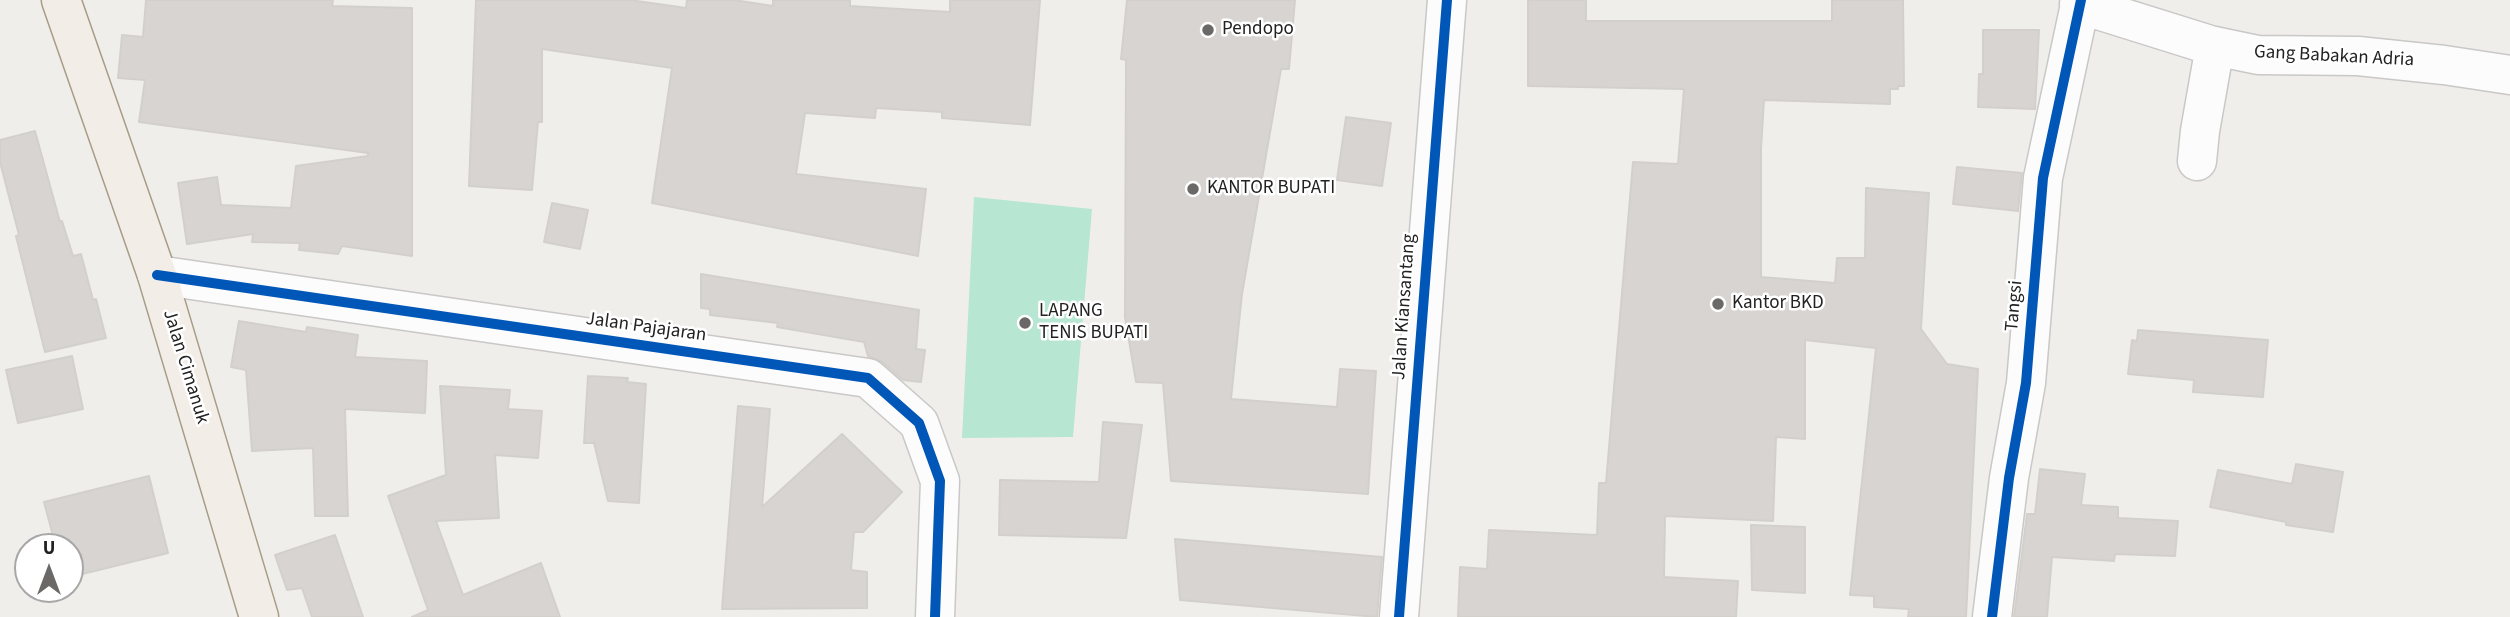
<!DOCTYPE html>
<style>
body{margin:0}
#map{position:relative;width:2510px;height:617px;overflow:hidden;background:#f0eeeb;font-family:"Source Sans 3",sans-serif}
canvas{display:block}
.north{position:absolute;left:14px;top:533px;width:70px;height:70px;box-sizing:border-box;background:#fff;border:2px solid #a7a7a7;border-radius:50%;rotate:0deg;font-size:19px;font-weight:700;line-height:28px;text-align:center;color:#222}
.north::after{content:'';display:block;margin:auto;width:24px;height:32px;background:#6a6968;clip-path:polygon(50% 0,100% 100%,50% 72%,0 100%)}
</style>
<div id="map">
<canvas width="2510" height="617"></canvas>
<div class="north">U</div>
</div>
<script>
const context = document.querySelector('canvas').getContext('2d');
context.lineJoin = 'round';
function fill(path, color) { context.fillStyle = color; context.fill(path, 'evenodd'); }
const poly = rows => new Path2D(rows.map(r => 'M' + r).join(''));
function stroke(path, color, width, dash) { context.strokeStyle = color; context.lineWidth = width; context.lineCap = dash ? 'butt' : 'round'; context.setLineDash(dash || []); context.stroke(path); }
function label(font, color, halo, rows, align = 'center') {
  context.font = font + ' "Source Sans 3",sans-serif'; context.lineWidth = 5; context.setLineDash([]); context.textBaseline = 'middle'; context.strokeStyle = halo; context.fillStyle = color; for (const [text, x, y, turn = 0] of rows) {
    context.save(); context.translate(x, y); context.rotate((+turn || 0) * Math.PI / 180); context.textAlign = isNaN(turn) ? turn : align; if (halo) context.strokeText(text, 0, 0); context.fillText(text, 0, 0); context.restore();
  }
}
const pitch = poly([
 [974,197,1092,209,1073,437,962,438]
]);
const building = poly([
 [146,0,333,0,332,6,412,8,412,256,342,246,338,254,299,250,300,243,252,242,253,234,187,244,178,183,217,177,221,205,291,208,296,166,368,156,368,153,139,122,145,80,118,78,122,35,143,37,146,0],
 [476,0,630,0,686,8,687,0,734,0,773,6,773,0,850,0,850,6,950,12,950,0,1040,0,1030,125,942,118,942,112,876,108,875,118,805,113,796,174,926,189,918,256,652,203,672,68,542,49,542,122,538,122,532,190,469,186,476,0],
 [1127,0,1295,0,1289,69,1281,69,1242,294,1231,399,1337,407,1340,369,1376,371,1368,494,1171,481,1163,383,1136,382,1125,317,1126,60,1121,59,1127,0],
 [1528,0,1586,0,1586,21,1832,21,1832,0,1903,0,1904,86,1898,86,1898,89,1890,89,1890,104,1764,100,1761,149,1761,277,1835,283,1837,258,1865,258,1866,188,1929,193,1921,329,1947,364,1978,369,1966,617,1908,617,1909,609,1874,607,1874,596,1850,595,1876,348,1805,340,1805,439,1776,437,1773,521,1665,516,1664,577,1738,581,1736,617,1458,617,1460,567,1487,569,1489,530,1597,535,1599,483,1606,483,1633,162,1678,164,1684,89,1528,86,1528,0],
 [1983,30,2039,30,2035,109,1978,107,1979,74,1983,74,1983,30],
 [1346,117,1391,123,1382,186,1337,180,1346,117],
 [35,131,60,222,62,221,73,256,81,254,93,300,96,299,106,338,45,352,16,236,19,235,0,162,0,140,35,131],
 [1957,167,2022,173,2018,211,1953,204,1957,167],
 [552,203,588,210,580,249,544,242,552,203],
 [701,274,919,310,916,349,925,350,921,382,903,380,882,362,868,356,864,342,777,327,778,323,710,315,710,309,701,308,701,274],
 [239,321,306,332,307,327,358,335,355,357,427,361,425,413,345,409,348,516,315,516,313,448,252,451,246,370,231,367,239,321],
 [2138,330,2268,340,2263,397,2193,392,2194,380,2128,374,2132,340,2137,341,2138,330],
 [72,356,83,409,18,423,6,370,72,356],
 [588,376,628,378,627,382,646,384,639,503,608,501,594,443,584,443,588,376],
 [440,386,510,390,508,409,542,411,538,458,495,455,499,518,436,521,463,595,541,563,560,617,412,617,428,610,388,496,446,475,440,386],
 [738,406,770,409,762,507,842,434,902,492,863,532,854,532,851,570,867,572,867,608,722,609,738,406],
 [1103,422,1142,425,1126,538,999,535,1000,480,1099,482,1103,422],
 [2296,464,2343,472,2333,532,2286,525,2286,522,2210,507,2218,470,2292,484,2296,464],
 [2040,469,2085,474,2081,505,2118,507,2118,518,2178,521,2175,556,2115,554,2114,561,2052,557,2047,617,2014,617,2027,514,2035,514,2040,469],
 [149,476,168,553,70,577,70,547,56,547,44,502,149,476],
 [1751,525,1805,527,1805,593,1752,590,1751,525],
 [335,535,363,617,312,617,302,588,287,590,275,555,335,535],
 [1175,539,1382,557,1377,617,1180,600,1175,539]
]);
const minor = poly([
 [2079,4,2210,45,2258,55,2358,56,2444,65,2510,75],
 [2197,161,2200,131,2215,46],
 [157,275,868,378,919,423,940,481,935,617],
 [1992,617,2009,478,2026,383,2043,178,2081,0]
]);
const tertiary = poly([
 [1399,617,1447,0]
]);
const primary = poly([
 [61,0,157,275,259,617]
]);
const cycleway = poly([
 [157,275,868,378,919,423,940,481,935,617],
 [1399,617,1447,0],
 [1992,617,2009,478,2026,383,2043,178,2081,0]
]);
const markers = [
 [1208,30,7,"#6a6968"],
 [1193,189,7,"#6a6968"],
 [1718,304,7,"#6a6968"],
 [1025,323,7,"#6a6968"]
];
const poiNames = [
 ["Pendopo",1222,30],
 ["KANTOR BUPATI",1207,189],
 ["Kantor BKD",1732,304],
 ["LAPANG",1039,312],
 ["TENIS BUPATI",1039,334]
];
const streetNames = [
 ["Gang Babakan Adria",2334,57,3],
 ["Tangsi",2015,306,-85],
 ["Jalan Kiansantang",1405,307,-86],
 ["Jalan Pajajaran",646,328,8],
 ["Jalan Cimanuk",185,367,73]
];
fill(pitch, '#b7e6d2');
fill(building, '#d7d4d2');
stroke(building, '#d3d0cc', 2);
stroke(minor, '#c9c8c7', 41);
stroke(tertiary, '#c9c8c7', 41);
stroke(primary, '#a79c86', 41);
stroke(minor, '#fdfcfc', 38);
stroke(tertiary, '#fdfcfc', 38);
stroke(primary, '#f3ede7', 38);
stroke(cycleway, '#0057b8', 10);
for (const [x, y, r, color] of markers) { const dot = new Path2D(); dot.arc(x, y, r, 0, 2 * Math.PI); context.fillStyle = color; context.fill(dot); stroke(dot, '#fff', 2.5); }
label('19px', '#222', '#fff', poiNames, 'left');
label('19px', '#222', '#fff', streetNames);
</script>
